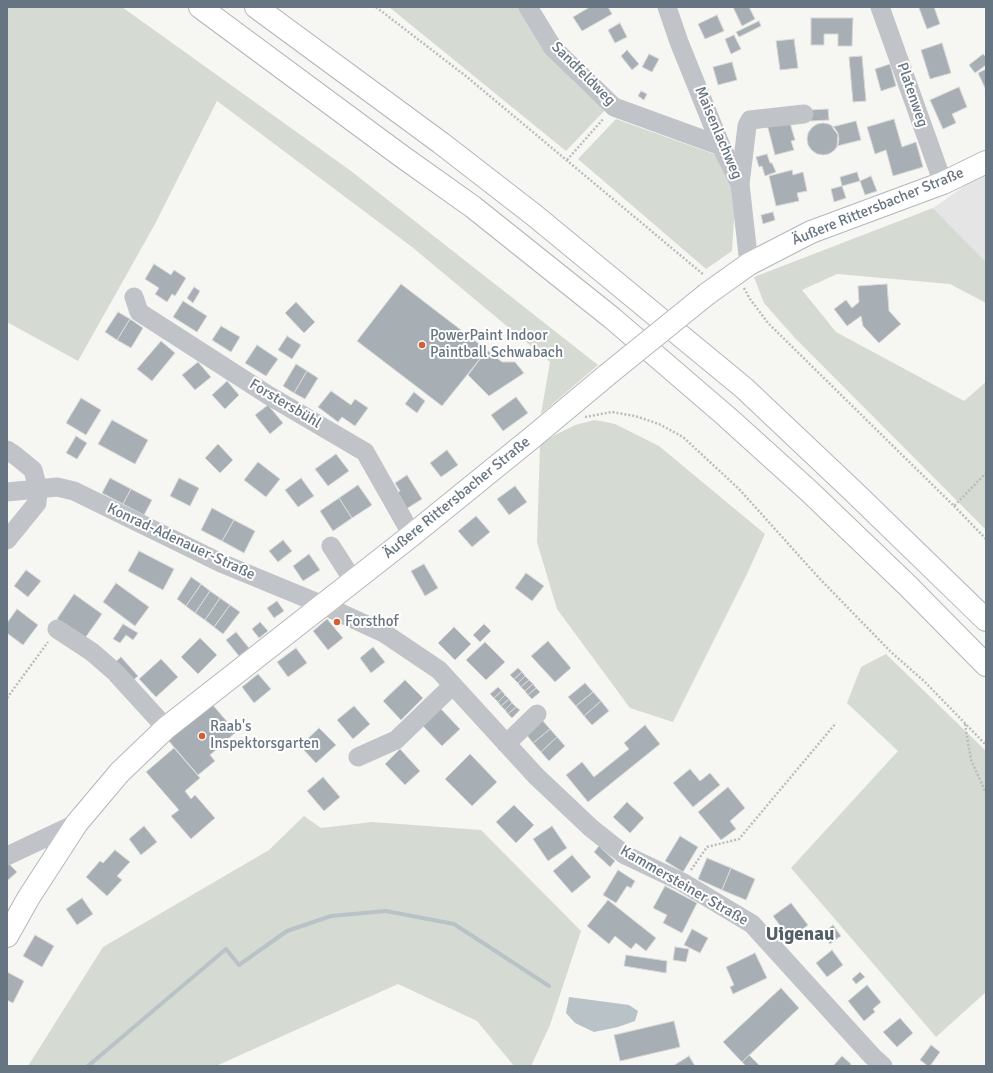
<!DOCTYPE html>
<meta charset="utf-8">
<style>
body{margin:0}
#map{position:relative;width:993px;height:1073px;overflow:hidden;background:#f6f6f3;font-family:Signika,sans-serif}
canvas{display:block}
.frame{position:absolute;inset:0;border:8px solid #677582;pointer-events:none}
</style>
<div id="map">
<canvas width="993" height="1073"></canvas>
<div class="frame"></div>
</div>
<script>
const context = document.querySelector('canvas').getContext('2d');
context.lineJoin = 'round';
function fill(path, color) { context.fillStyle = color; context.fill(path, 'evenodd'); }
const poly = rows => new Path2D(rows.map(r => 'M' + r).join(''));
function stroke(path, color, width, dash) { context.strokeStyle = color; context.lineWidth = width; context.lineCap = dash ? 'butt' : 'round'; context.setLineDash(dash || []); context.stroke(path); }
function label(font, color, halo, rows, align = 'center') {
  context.font = font + ' Signika,sans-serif'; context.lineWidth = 4; context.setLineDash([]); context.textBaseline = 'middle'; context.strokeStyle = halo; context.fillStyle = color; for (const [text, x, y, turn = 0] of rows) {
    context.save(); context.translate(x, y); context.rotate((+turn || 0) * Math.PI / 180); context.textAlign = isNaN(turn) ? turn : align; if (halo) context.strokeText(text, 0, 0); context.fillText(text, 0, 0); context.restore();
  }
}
const built = poly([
 [986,171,986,262,933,208]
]);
const green = poly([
 [7,7,122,7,351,171,598,365,541,414,550,362,412,247,217,101,155,224,78,361,7,322],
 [389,7,523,7,574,82,605,110,566,151],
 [616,119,722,157,736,188,732,251,706,269,578,159],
 [933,208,986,262,986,303,950,284,837,274,802,290,836,332,964,401,986,382,986,530,795,338,764,303,754,277],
 [595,420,615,424,659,446,765,534,747,574,673,722,630,708,557,609,537,542,540,445,555,435,575,425],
 [886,654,986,751,986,992,936,1037,791,868,898,751,847,703,861,667],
 [304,816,321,828,372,822,481,830,581,931,550,1025,531,1066,514,1066,477,1021,398,984,216,1066,28,1066,103,947,269,850]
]);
const water = poly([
 [569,997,629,1005,638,1011,635,1021,618,1027,594,1032,575,1023,566,1013]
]);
const stream = poly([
 [88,1066,226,949,239,965,287,931,331,916,386,911,454,924,549,986]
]);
const building = poly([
 [590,7,608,7,612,14,582,31,573,17,590,7],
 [733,7,749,7,755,19,742,26,733,7],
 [921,7,934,7,940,24,927,29,919,8,921,7],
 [717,15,724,31,705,39,698,24,717,15],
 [811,18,853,18,852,46,838,46,838,34,824,34,824,45,811,45,811,18],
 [759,21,761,26,739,37,736,32,759,21],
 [620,23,627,37,615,43,608,30,620,23],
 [734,35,741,49,731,54,725,39,734,35],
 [794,39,798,68,780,70,776,41,794,39],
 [942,43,951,73,930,79,921,50,942,43],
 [627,50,639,64,632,70,621,56,627,50],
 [649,54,659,59,652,72,642,67,649,54],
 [983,54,986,57,986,65,975,73,969,65,983,54],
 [862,56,866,101,853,102,849,57,862,56],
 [732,62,737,80,718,85,713,67,732,62],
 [890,64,896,86,881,91,875,69,890,64],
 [986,69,986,90,978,73,986,69],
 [959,87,967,107,952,114,956,123,943,129,930,100,959,87],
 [641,91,647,94,644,100,638,96,641,91],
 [828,109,829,120,811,121,810,110,828,109],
 [894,119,902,147,916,142,923,167,893,176,886,150,875,154,867,127,894,119],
 [856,121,861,140,837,146,838,135,832,127,856,121],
 [790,123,795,140,791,141,794,150,775,155,767,124,790,123],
 '807 139a16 16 0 1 1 32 0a16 16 0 1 1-32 0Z',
 [767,154,770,163,772,163,776,172,765,176,762,166,759,167,756,157,767,154],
 [792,170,793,175,803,172,807,191,797,193,799,201,776,206,769,176,792,170],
 [857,172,860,181,842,186,840,177,857,172],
 [871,176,877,191,865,195,860,181,871,176],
 [842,186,846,198,834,202,831,189,842,186],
 [773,212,775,220,763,224,761,215,773,212],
 [154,264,171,275,174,270,186,278,175,296,172,294,167,302,155,294,159,288,145,279,154,264],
 [401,284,487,350,442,406,357,341,401,284],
 [887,284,889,311,901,324,879,343,863,326,861,316,847,326,834,309,846,300,852,308,859,302,858,286,887,284],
 [194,287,200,291,193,303,187,298,194,287],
 [183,301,207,316,197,332,173,317,183,301],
 [296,302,315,322,304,333,285,313,296,302],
 [118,312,130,319,117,340,105,332,118,312],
 [130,319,143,328,131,348,117,340,130,319],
 [221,326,240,337,231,352,212,340,221,326],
 [287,336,301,345,292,359,278,350,287,336],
 [161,341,175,353,152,381,137,369,161,341],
 [257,345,278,359,266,376,245,363,257,345],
 [487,350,502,362,515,362,524,373,489,396,468,375,487,350],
 [198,362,211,377,195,390,182,375,198,362],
 [296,364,307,371,294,393,283,386,296,364],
 [307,371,318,378,305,399,294,393,307,371],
 [227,381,239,395,225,409,212,395,227,381],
 [331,391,351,405,355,399,368,408,355,426,342,417,338,422,318,407,331,391],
 [414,392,425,401,417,413,405,404,414,392],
 [516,397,528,413,503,431,491,415,516,397],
 [81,398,101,410,86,435,66,423,81,398],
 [268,405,283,423,270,434,255,415,268,405],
 [112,420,148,440,135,464,98,444,112,420],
 [76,436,87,443,77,459,66,453,76,436],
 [218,444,233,460,220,473,205,458,218,444],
 [447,450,458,465,441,477,430,463,447,450],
 [336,454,349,471,328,486,315,469,336,454],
 [258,462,280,479,266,497,244,480,258,462],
 [407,475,422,499,406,509,396,494,400,491,395,483,407,475],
 [110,478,131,489,123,504,102,493,110,478],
 [179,478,199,488,190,506,170,496,179,478],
 [301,478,314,496,298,507,285,490,301,478],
 [358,485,372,505,352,518,339,498,358,485],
 [515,486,527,502,509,515,497,499,515,486],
 [131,489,152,500,144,515,123,504,131,489],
 [339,498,352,518,333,531,320,511,339,498],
 [212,508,234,520,222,541,201,530,212,508],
 [476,516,490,532,472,547,458,531,476,516],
 [234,520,255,531,244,553,222,541,234,520],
 [283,540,292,551,278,562,269,551,283,540],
 [139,551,174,569,163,590,128,571,139,551],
 [309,554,320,570,303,581,293,566,309,554],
 [424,564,438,588,425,596,411,571,424,564],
 [26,570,41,581,28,597,14,586,26,570],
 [526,573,544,586,532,601,515,588,526,573],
 [191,577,201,584,186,606,177,599,191,577],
 [116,583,149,607,135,626,103,602,116,583],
 [201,584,210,591,195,613,186,606,201,584],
 [210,591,220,598,205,620,195,613,210,591],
 [74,594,102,614,85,638,57,619,74,594],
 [220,598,230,605,214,627,205,620,220,598],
 [277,601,284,611,274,618,267,608,277,601],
 [230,605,240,612,223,634,214,627,230,605],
 [17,609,38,625,23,645,7,633,7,623,17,609],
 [327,619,343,638,328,650,313,631,327,619],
 [260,622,268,631,259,638,252,629,260,622],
 [123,624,138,633,133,640,126,635,120,643,113,639,123,624],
 [484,624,491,631,480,642,473,635,484,624],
 [454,627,471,644,455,660,438,643,454,627],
 [236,632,249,648,239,656,226,640,236,632],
 [200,638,217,655,198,674,181,657,200,638],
 [548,641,571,668,555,682,531,656,548,641],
 [485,642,505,662,486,680,466,660,485,642],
 [373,647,385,662,371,673,360,658,373,647],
 [296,648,307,663,288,677,277,662,296,648],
 [121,657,138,676,130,683,113,664,121,657],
 [161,659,178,677,156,697,139,679,161,659],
 [518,668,522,672,514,679,510,675,518,668],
 [522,672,525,676,518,683,514,679,522,672],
 [258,674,271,689,254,703,242,687,258,674],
 [525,676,529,680,521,687,518,683,525,676],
 [405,680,423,698,401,720,383,701,405,680],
 [529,680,533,684,525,691,521,687,529,680],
 [585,683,593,692,576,706,568,697,585,683],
 [533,684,536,688,528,695,525,691,533,684],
 [498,687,502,691,494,698,490,694,498,687],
 [536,688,540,692,532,699,528,695,536,688],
 [502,691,505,695,498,702,494,698,502,691],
 [593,692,601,701,584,716,576,706,593,692],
 [505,695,509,699,501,706,498,702,505,695],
 [509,699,512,703,505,710,501,706,509,699],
 [601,701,609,711,592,725,584,716,601,701],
 [211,703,236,732,210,755,215,761,198,775,168,740,211,703],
 [512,703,516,707,508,714,505,710,512,703],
 [354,706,370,724,353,739,337,720,354,706],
 [439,707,460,729,442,746,421,724,439,707],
 [516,707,520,710,512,718,508,714,516,707],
 [542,720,550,729,533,743,526,734,542,720],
 [645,725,660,744,588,802,566,775,582,762,594,777,629,749,624,743,645,725],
 [319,728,336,745,316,763,300,746,319,728],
 [550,729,557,737,541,752,533,743,550,729],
 [557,737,565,746,549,761,541,752,557,737],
 [174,748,200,778,185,791,191,799,195,795,215,818,191,839,171,816,179,810,146,772,174,748],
 [400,749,420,771,405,785,385,764,400,749],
 [470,754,497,782,472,806,445,779,470,754],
 [690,769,700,781,710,773,720,785,693,807,673,783,690,769],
 [323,777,340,797,324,811,307,791,323,777],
 [728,787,745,808,730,821,736,829,721,840,698,812,728,787],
 [627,802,644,818,630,833,613,817,627,802],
 [514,805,534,825,516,843,496,822,514,805],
 [144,826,157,842,141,855,129,839,144,826],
 [552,826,567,848,548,861,533,839,552,826],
 [680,836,698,847,683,872,665,861,680,836],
 [599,846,615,861,610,867,594,852,599,846],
 [115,850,130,862,117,876,122,880,107,896,86,877,100,861,103,863,115,850],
 [572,855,591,877,572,893,553,871,572,855],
 [707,858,731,868,722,890,698,879,707,858],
 [7,862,17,872,7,881,7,862],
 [731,868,755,879,746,900,722,890,731,868],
 [618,870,635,881,631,888,627,886,616,903,603,895,618,870],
 [665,886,697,903,682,933,663,923,667,915,653,908,665,886],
 [82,898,93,914,77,925,66,909,82,898],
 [608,900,656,938,646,951,636,943,631,949,615,936,609,944,587,926,608,900],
 [791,903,808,925,790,939,773,916,791,903],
 [833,925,841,936,830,944,822,934,833,925],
 [692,929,708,938,700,953,684,945,692,929],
 [35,935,54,946,42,967,23,956,35,935],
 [675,947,689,949,686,962,673,960,675,947],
 [832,950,843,965,827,977,816,963,832,950],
 [755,953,767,978,733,994,730,987,734,985,726,967,755,953],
 [626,955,667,961,666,973,624,966,626,955],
 [7,972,24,981,13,1003,7,1000,7,972],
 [860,972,865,977,856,984,852,979,860,972],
 [867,985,881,1002,873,1009,875,1012,864,1021,848,1001,867,985],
 [781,988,799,1008,742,1062,723,1042,781,988],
 [900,1018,913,1033,897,1047,883,1032,900,1018],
 [674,1021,680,1047,620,1061,614,1035,674,1021],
 [931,1045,940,1052,930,1066,928,1066,920,1060,931,1045],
 [749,1055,760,1066,746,1066,742,1062,749,1055],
 [689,1056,695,1066,673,1066,689,1056],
 [842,1056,851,1064,850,1066,833,1066,842,1056]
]);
const path = poly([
 [376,7,467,77,704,275],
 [567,160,604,118],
 [744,288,750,299,768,323,954,506,986,473],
 [585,417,612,412,635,416,659,424,683,437,739,489,819,578,891,652,925,682,986,745],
 [954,506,986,539],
 [7,698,48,642],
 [965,724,971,760,986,793],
 [691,870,707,847,739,839,836,723]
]);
const minor = poly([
 [528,7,553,48,614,107,721,146],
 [667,7,679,42,721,146,740,184,749,264],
 [880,7,943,183],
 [740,184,747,126,750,120,804,114],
 [134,297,139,312,268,395,365,452,412,535],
 [7,450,16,456,33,470,38,489,37,503,7,540],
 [7,492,57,487,74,491,221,563,323,605,384,633,439,670,536,776,591,828,625,855,682,882,752,924,872,1056,883,1066],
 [331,546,347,571,355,580],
 [57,629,92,652,115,672,166,728],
 [506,744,537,714],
 [358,757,396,740,453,685],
 [7,856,77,823]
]);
const major = poly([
 [707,294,749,264,811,232,943,183,986,162],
 [7,936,29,897,77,823,120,772,166,728,412,535,534,436,607,375]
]);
const highway = poly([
 [200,7,400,155,473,207,612,318,727,417,810,492,908,586,986,665],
 [256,7,441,143,534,215,744,388,853,491,986,620]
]);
const majorBridge = poly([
 [607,375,707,294]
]);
const markers = [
 [422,345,4,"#d55e34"],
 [337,622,4,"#d55e34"],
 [202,736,4,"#d55e34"]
];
const streetNames = [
 ["Sandfeldweg",583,74,45],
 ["Platenweg",912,95,71],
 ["Maisenlachweg",718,133,67],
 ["Äußere Rittersbacher Straße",878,207,-22],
 ["Forstersbühl",285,404,31],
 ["Äußere Rittersbacher Straße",457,498,-39],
 ["Konrad-Adenauer-Straße",181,542,25],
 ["Kammersteiner Straße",684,886,30]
];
const poiNames = [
 ["PowerPaint Indoor",430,336],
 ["Paintball Schwabach",430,353],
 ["Forsthof",345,622],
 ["Raab's",210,727],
 ["Inspektorsgarten",210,744]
];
const districtNames = [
 ["Uigenau",800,935]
];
fill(built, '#e4e5e4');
fill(green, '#d5dbd3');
fill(water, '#b9c2c7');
stroke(stream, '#b9c2c7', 4);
fill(building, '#a7aeb4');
stroke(building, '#d7d8d6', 1);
stroke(major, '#b3b7bb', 24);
stroke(highway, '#b3b6b9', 24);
stroke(path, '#babcbf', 2.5, [2, 2]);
stroke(minor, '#c0c3c7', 19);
stroke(major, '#fff', 22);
stroke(highway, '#fff', 22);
stroke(majorBridge, '#b3b7bb', 24, []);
stroke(majorBridge, '#fff', 22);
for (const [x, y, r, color] of markers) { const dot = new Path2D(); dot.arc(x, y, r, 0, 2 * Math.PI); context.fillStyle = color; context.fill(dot); stroke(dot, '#fff', 1.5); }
label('15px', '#677582', '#fff', streetNames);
label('15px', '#677582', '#fff', poiNames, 'left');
label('bold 19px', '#555f67', '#fff', districtNames);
</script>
